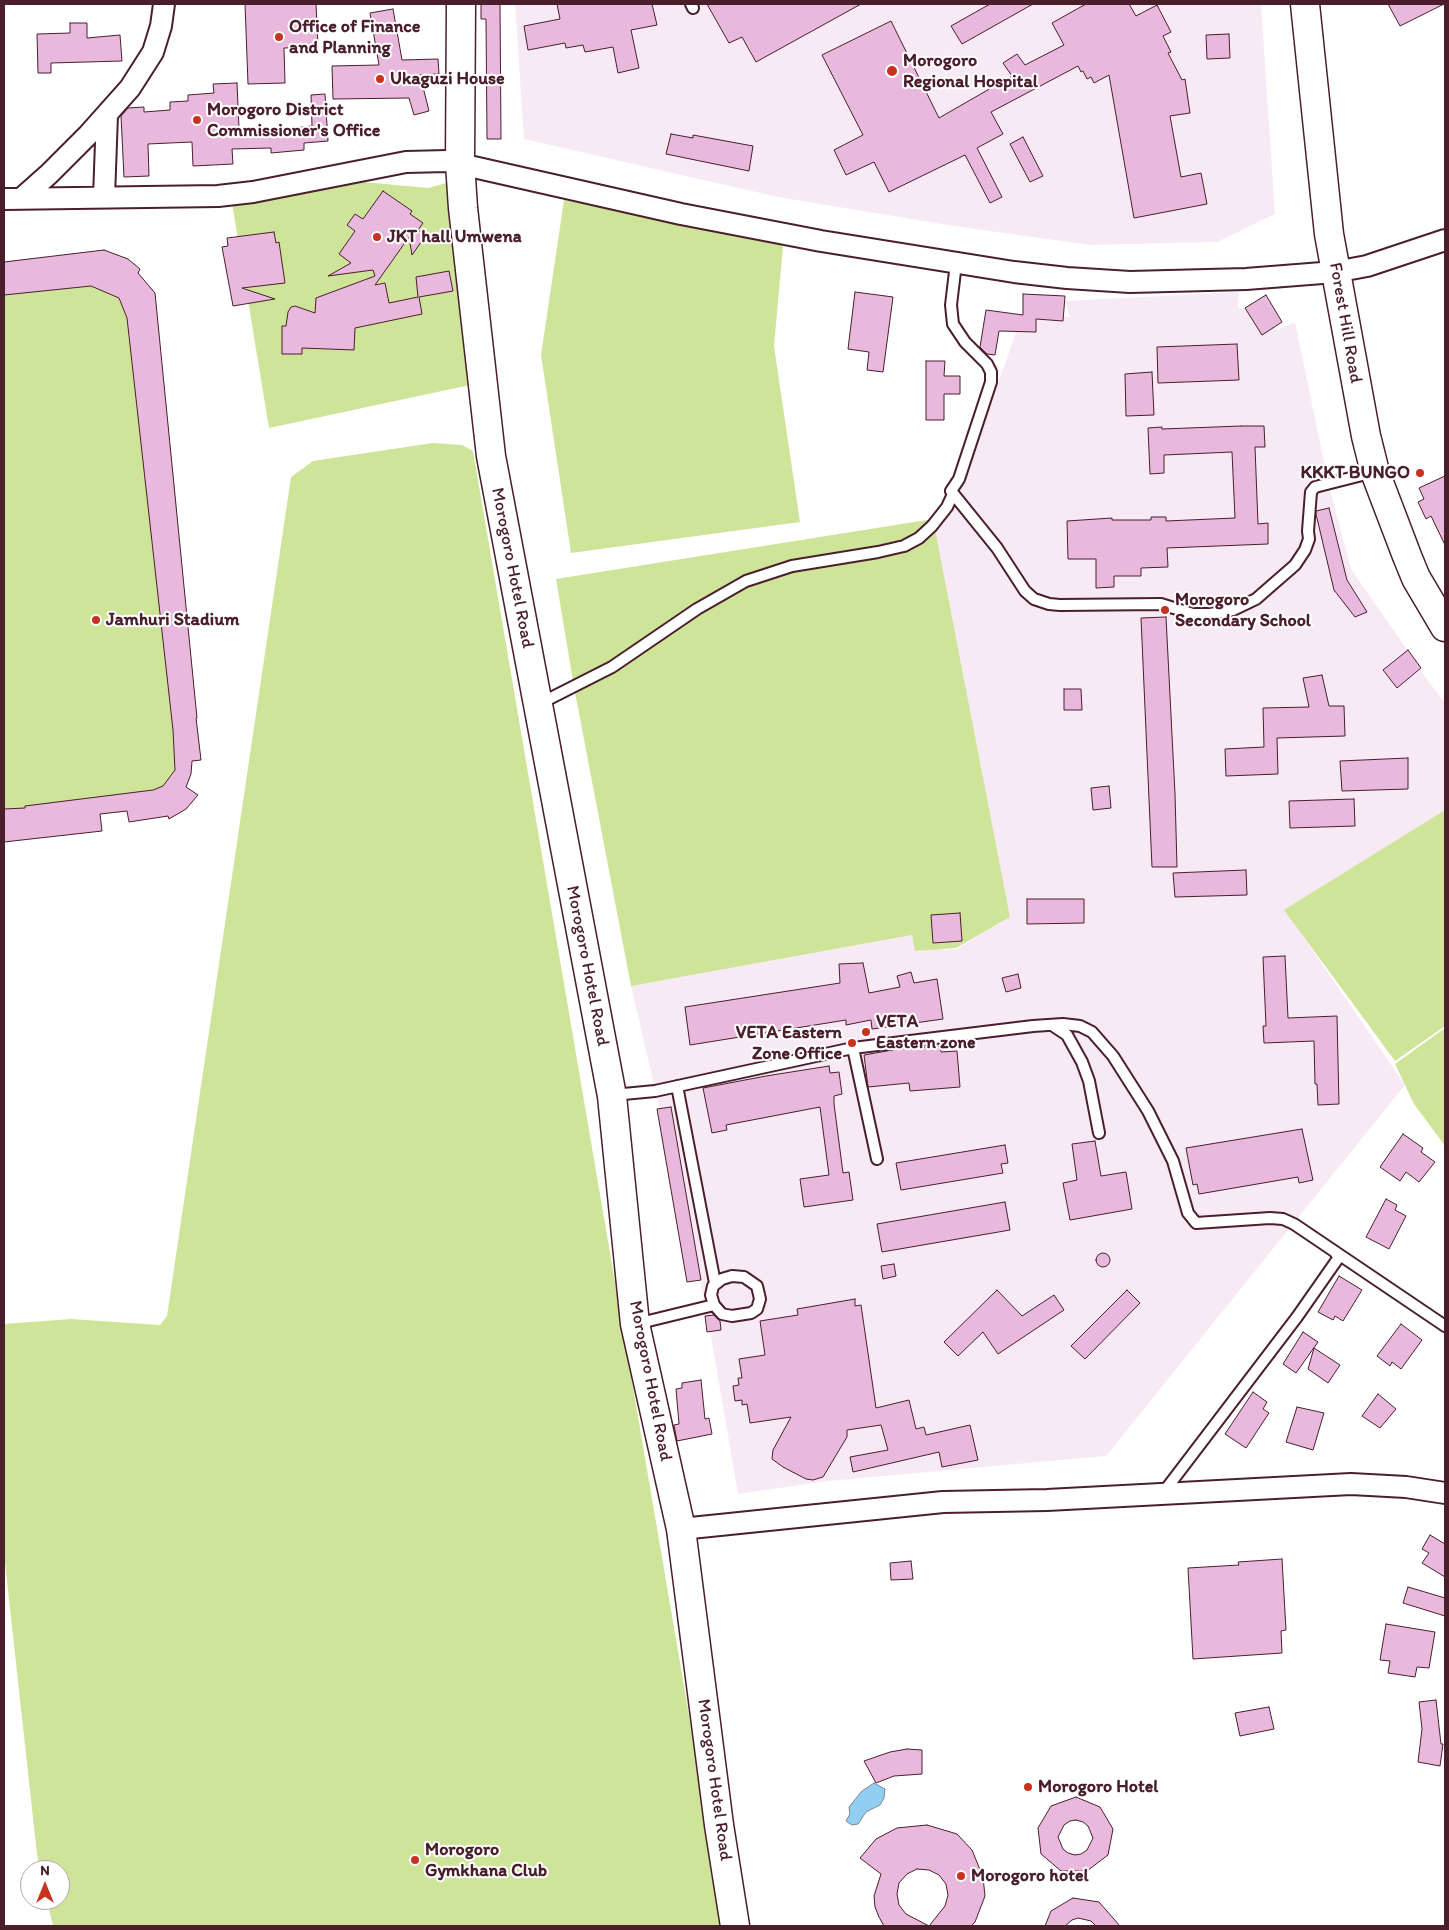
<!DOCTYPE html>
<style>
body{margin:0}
#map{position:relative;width:1449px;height:1930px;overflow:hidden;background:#fff;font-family:Itim,sans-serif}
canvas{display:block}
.frame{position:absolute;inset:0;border:5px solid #4a1f2b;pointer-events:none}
.north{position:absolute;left:20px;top:1860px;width:50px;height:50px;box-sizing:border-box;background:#fff;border:1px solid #b7a5aa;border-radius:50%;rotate:0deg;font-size:14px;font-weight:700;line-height:20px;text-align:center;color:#4a1f2b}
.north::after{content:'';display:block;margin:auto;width:18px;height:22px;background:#c8321e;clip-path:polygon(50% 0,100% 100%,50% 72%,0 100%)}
</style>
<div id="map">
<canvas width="1449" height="1930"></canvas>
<div class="frame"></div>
<div class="north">N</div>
</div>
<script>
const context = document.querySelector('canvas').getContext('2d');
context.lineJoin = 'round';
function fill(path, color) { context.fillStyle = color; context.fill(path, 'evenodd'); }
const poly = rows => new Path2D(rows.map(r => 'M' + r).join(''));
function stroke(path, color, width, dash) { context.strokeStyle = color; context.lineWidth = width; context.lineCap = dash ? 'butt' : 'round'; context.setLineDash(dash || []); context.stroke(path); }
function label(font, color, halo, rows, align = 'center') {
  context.font = font + ' Itim,sans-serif'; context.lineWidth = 4; context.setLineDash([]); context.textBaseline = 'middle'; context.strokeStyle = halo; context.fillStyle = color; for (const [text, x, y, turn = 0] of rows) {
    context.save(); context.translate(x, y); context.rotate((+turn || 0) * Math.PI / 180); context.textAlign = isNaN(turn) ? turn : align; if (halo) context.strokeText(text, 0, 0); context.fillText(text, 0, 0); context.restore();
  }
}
const built = poly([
 [515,4,1261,4,1275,214,1217,242,1090,245,954,226,778,197,524,139],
 [1239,292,1238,308,1260,317,1277,330,1295,322,1329,486,1351,569,1408,651,1383,671,1397,688,1420,670,1445,703,1445,810,1285,910,1405,1085,1106,1456,828,1481,738,1494,706,1307,631,986,913,935,945,950,956,949,1010,917,933,521,970,461,1022,316,1070,317,1065,301]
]);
const green = poly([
 [299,176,428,188,454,181,484,382,269,428,232,203],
 [564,200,783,246,774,346,800,522,571,553,541,355],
 [88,252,128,259,140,269,138,273,155,293,157,308,143,310,144,318,157,317,177,510,165,512,177,521,197,718,188,719,197,729,201,760,192,761,191,774,186,787,198,795,186,809,169,819,162,807,14,824,13,841,4,842,4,262],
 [433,443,462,445,473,451,725,1926,53,1926,47,1900,60,1900,60,1870,40,1870,37,1854,4,1554,4,1324,71,1319,160,1325,167,1316,291,477,313,461],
 [933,519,1010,917,956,948,915,951,912,935,631,986,574,687,556,579],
 [1445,810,1445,1026,1395,1061,1284,910],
 [1445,1028,1445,1146,1414,1104,1395,1064]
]);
const water = poly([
 [874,1783,885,1789,884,1798,880,1805,866,1812,858,1824,852,1825,846,1821,850,1814,849,1807,862,1791,874,1783]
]);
const building = poly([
 [245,4,316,4,318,47,284,48,285,83,248,84,245,4],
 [481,4,500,4,501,139,487,139,486,19,481,19,481,4],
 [557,4,652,4,657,25,631,30,639,68,618,73,613,47,585,52,583,45,566,48,565,43,528,50,524,26,560,19,557,4],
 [707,4,861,4,756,62,742,37,729,43,707,4],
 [990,4,1033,4,962,44,951,26,990,4],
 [1086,4,1129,4,1136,16,1157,5,1171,32,1163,36,1171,52,1168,53,1182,80,1185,79,1190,113,1170,116,1181,177,1201,173,1207,204,1134,218,1109,75,1094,83,1091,77,1087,79,1083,71,1081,72,1078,66,991,112,1003,134,977,148,1002,197,990,203,965,155,889,192,874,162,846,175,834,150,863,135,822,55,891,21,939,118,1012,76,1003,63,1017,54,1025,65,1064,45,1052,23,1086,4],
 [1388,4,1444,4,1400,26,1388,4],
 [393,9,402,60,438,59,439,74,420,75,429,111,414,115,409,98,333,99,332,66,379,65,370,13,393,9],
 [70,23,87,23,87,38,120,35,122,61,51,63,51,73,38,73,37,34,70,33,70,23],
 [1229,34,1230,58,1207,59,1206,35,1229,34],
 [237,83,239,128,263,127,263,131,312,126,311,95,325,94,328,141,304,143,304,150,271,153,271,148,232,149,233,164,193,166,192,142,148,144,149,176,124,177,121,116,128,108,144,107,144,112,170,110,170,102,188,101,188,95,214,93,213,84,237,83],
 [671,134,693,138,693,135,753,146,749,171,666,154,671,134],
 [1023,137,1043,176,1030,182,1010,144,1023,137],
 [383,191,412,211,410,214,423,223,418,230,426,235,412,255,409,237,375,285,385,283,389,303,418,297,416,277,449,271,453,291,419,297,422,314,355,328,354,350,302,348,302,354,282,354,282,326,286,326,288,312,291,307,295,306,315,313,316,298,375,276,373,270,328,276,351,263,339,254,355,231,347,225,355,214,363,219,383,191],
 [274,232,276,243,279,242,285,283,242,288,275,299,233,306,222,247,228,246,227,238,274,232],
 [104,250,128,259,140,269,138,273,155,293,197,718,196,718,201,760,192,761,191,774,186,787,198,795,186,809,169,819,168,816,129,822,127,811,100,814,102,831,4,842,4,809,25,808,25,806,153,790,163,786,175,770,173,730,127,318,119,298,91,286,4,295,4,262,104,250],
 [855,292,893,297,883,372,867,370,869,352,848,349,855,292],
 [1023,294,1065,296,1063,321,1036,319,1036,332,999,331,995,355,987,354,980,347,986,310,1023,315,1023,294],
 [1266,295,1282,322,1262,335,1245,308,1266,295],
 [1237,344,1239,380,1158,383,1157,347,1237,344],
 [926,361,945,361,944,376,960,376,960,394,944,394,944,420,926,420,926,361],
 [1152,372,1154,415,1126,416,1125,374,1152,372],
 [1241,426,1264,426,1265,447,1255,447,1258,524,1268,523,1268,544,1167,548,1168,567,1141,568,1141,576,1114,576,1114,587,1096,588,1096,559,1068,559,1067,521,1112,518,1112,520,1151,520,1151,517,1166,517,1166,521,1235,518,1232,452,1164,455,1164,473,1150,474,1148,428,1162,427,1162,429,1241,426],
 [1445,476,1445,545,1431,516,1426,519,1418,502,1424,499,1419,488,1445,476],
 [1329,508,1347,580,1367,612,1355,617,1334,590,1316,514,1316,511,1329,508],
 [1166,617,1175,794,1177,867,1152,867,1141,618,1166,617],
 [1408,650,1421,668,1397,688,1383,670,1408,650],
 [1322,675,1329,706,1344,706,1345,736,1277,738,1278,774,1226,776,1225,749,1264,747,1263,708,1309,707,1303,678,1322,675],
 [1064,689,1081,689,1082,710,1064,710,1064,689],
 [1408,758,1408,789,1342,791,1340,761,1408,758],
 [1109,786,1111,808,1093,810,1091,788,1109,786],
 [1354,799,1355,826,1290,828,1289,801,1354,799],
 [1246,870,1247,895,1175,897,1173,873,1246,870],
 [1027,899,1084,899,1084,923,1027,924,1027,899],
 [960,913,962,941,933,943,931,915,960,913],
 [1285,956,1288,1018,1337,1016,1339,1104,1318,1105,1317,1084,1315,1084,1314,1041,1264,1043,1263,1026,1266,1026,1263,957,1285,956],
 [863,963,869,993,900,987,897,976,911,972,914,983,937,979,943,1019,872,1029,871,1020,846,1025,846,1020,690,1045,685,1007,840,983,839,964,863,963],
 [1018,974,1021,988,1006,992,1002,978,1018,974],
 [940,1046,941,1052,957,1051,960,1087,910,1091,909,1083,868,1087,864,1055,898,1049,940,1046],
 [829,1066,830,1073,839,1072,842,1094,834,1096,834,1104,843,1173,849,1172,853,1200,804,1207,800,1179,829,1175,820,1107,726,1125,727,1130,712,1133,703,1088,766,1076,829,1066],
 [671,1107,701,1280,687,1282,657,1109,671,1107],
 [1302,1129,1313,1180,1299,1183,1298,1177,1199,1194,1197,1184,1193,1185,1186,1148,1302,1129],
 [1403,1134,1423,1148,1421,1152,1435,1162,1419,1182,1406,1172,1400,1181,1380,1167,1403,1134],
 [1095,1141,1101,1176,1126,1172,1132,1209,1070,1220,1063,1183,1077,1180,1072,1144,1095,1141],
 [1005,1145,1008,1163,1001,1164,1003,1173,901,1190,896,1163,1005,1145],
 [1386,1199,1397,1205,1395,1210,1406,1216,1389,1249,1366,1237,1386,1199],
 [1005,1202,1010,1230,882,1252,877,1224,1005,1202],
 '1096 1260a7 7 0 1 1 14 0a7 7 0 1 1-14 0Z',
 [894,1264,896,1276,883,1279,881,1266,894,1264],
 [1339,1276,1362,1290,1343,1321,1335,1316,1333,1320,1318,1312,1339,1276],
 [997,1290,1022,1316,1054,1295,1064,1310,998,1354,983,1332,958,1356,944,1342,997,1290],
 [1127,1290,1140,1303,1085,1359,1071,1346,1127,1290],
 [855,1299,855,1306,861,1305,876,1408,909,1400,916,1429,924,1427,926,1435,970,1425,978,1460,942,1467,939,1452,853,1472,850,1457,888,1450,881,1425,847,1430,847,1437,823,1477,813,1480,806,1479,783,1467,772,1459,773,1450,791,1417,750,1423,747,1404,742,1405,742,1400,735,1401,733,1386,739,1385,738,1378,742,1378,739,1359,765,1355,760,1321,798,1315,797,1309,855,1299],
 [714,1315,720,1321,721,1330,707,1332,705,1316,714,1315],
 [1401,1324,1422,1340,1401,1369,1392,1362,1390,1366,1377,1356,1401,1324],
 [1303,1332,1318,1342,1296,1373,1283,1364,1303,1332],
 [1314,1348,1340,1365,1328,1383,1308,1369,1314,1348],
 [701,1380,705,1419,709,1418,712,1434,677,1441,674,1425,679,1424,676,1389,682,1388,682,1383,701,1380],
 [1253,1392,1267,1402,1263,1409,1269,1413,1246,1448,1225,1434,1253,1392],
 [1378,1394,1396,1409,1380,1428,1362,1416,1378,1394],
 [1297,1407,1324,1413,1313,1450,1286,1442,1297,1407],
 [1430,1535,1445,1544,1445,1577,1422,1563,1429,1553,1422,1549,1430,1535],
 [1282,1559,1286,1630,1281,1631,1282,1653,1193,1659,1188,1568,1239,1565,1238,1562,1282,1559],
 [911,1561,913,1579,891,1580,890,1563,911,1561],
 [1408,1587,1445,1598,1445,1616,1403,1603,1408,1587],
 [1386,1624,1435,1632,1429,1668,1417,1667,1415,1677,1388,1673,1390,1661,1380,1660,1386,1624],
 [1436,1700,1441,1744,1443,1744,1440,1766,1418,1762,1422,1729,1419,1702,1436,1700],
 [1269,1707,1274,1729,1240,1736,1235,1713,1269,1707],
 [907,1749,922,1750,922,1774,894,1776,876,1783,864,1761,890,1752,907,1749],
 [1076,1797,1100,1807,1113,1829,1108,1855,1087,1871,1061,1871,1041,1854,1038,1828,1051,1806,1076,1797],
 [1076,1820,1083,1822,1088,1826,1093,1838,1087,1850,1081,1854,1075,1855,1068,1853,1063,1849,1058,1837,1064,1825,1070,1821,1076,1820],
 [927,1825,957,1834,972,1850,983,1877,985,1896,975,1922,971,1926,884,1926,879,1917,875,1907,874,1896,881,1874,860,1858,876,1839,897,1828,927,1825],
 [917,1869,929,1870,939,1875,946,1884,948,1895,945,1906,929,1926,906,1914,899,1905,897,1894,899,1883,907,1874,917,1869],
 [1073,1898,1099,1902,1120,1926,1096,1926,1091,1921,1078,1918,1072,1920,1065,1926,1045,1926,1051,1911,1073,1898]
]);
const lane = poly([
 [691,4,693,8],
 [951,491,997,548,1025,591,1034,599,1049,604,1060,605,1161,604,1193,614,1210,614,1233,610,1256,599,1295,565,1305,550,1309,539,1308,531,1311,492,1315,487,1374,472],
 [539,704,612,667,697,609,746,581,792,566,878,552,904,546,919,538,932,526,947,507,953,494,951,491,959,479,991,382,991,372,987,364,965,342,953,324,951,305,956,263],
 [1052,1025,1067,1035,1082,1062,1089,1081,1099,1133],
 [853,1048,877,1159],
 [677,1086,715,1283],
 [613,1095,655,1091,853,1048,1033,1026,1063,1024,1080,1026,1092,1032,1113,1056,1148,1111,1173,1161,1188,1213,1196,1223,1270,1218,1283,1219,1294,1224,1445,1326],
 [732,1276,744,1277,757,1286,760,1299,757,1309,751,1313,732,1316,722,1314,714,1305,711,1295,713,1286,722,1279,732,1276],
 [636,1324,714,1305],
 [1163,1493,1297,1317,1339,1257,1334,1251]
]);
const street = poly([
 [104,197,107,115],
 [22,198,49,174,89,134,130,88,153,52,161,26,164,4],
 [4,199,218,196,253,192,406,162,447,161,681,214,821,241,1014,272,1067,278,1130,282,1246,279,1335,272,1367,266,1445,240],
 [681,1529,943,1502,1047,1500,1351,1484,1406,1487,1445,1493]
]);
const secondary = poly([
 [461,4,460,163,463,208,491,456,612,1096,635,1324,681,1529,719,1825,735,1926],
 [1305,4,1329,234,1366,436,1375,472,1407,556,1416,578,1445,627]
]);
const markers = [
 [279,37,5,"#c8321e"],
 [892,71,6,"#c8321e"],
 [380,79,5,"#c8321e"],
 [197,120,5,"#c8321e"],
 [377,237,5,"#c8321e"],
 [1420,473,5,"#c8321e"],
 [1165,610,5,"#c8321e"],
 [96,620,5,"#c8321e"],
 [866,1032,5,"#c8321e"],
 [852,1043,5,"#c8321e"],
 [1028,1787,5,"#c8321e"],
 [415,1860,5,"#c8321e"],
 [961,1876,5,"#c8321e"]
];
const poiNames = [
 ["Office of Finance",289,27],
 ["and Planning",289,48],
 ["Morogoro",903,61],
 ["Regional Hospital",903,82],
 ["Ukaguzi House",390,79],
 ["Morogoro District",207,110],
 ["Commissioner's Office",207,131],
 ["JKT hall Umwena",387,237],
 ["KKKT BUNGO",1410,473,"right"],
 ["Morogoro",1175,600],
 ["Secondary School",1175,621],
 ["Jamhuri Stadium",106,620],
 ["VETA",876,1022],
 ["Eastern zone",876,1043],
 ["VETA Eastern",842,1033,"right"],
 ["Zone Office",842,1054,"right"],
 ["Morogoro Hotel",1038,1787],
 ["Morogoro",425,1850],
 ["Gymkhana Club",425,1871],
 ["Morogoro hotel",971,1876]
];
const streetNames = [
 ["Forest Hill Road",1345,323,80],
 ["Morogoro Hotel Road",512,568,79],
 ["Morogoro Hotel Road",587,966,79],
 ["Morogoro Hotel Road",650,1381,79],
 ["Morogoro Hotel Road",714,1780,82]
];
fill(built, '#f8eaf4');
fill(green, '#cee499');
fill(water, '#91cef2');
stroke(water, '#7588a2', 1);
fill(building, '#e8b9dc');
stroke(building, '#4a1f2b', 1);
stroke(lane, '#4a1f2b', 14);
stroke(street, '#4a1f2b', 24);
stroke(secondary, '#4a1f2b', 31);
stroke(lane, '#fff', 10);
stroke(street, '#fff', 20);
stroke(secondary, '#fff', 28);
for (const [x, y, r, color] of markers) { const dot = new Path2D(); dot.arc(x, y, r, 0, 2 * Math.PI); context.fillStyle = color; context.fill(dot); stroke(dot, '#fff', 2); }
label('bold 18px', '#4a1f2b', '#fff', poiNames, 'left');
label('18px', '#4a1f2b', '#fff', streetNames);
</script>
